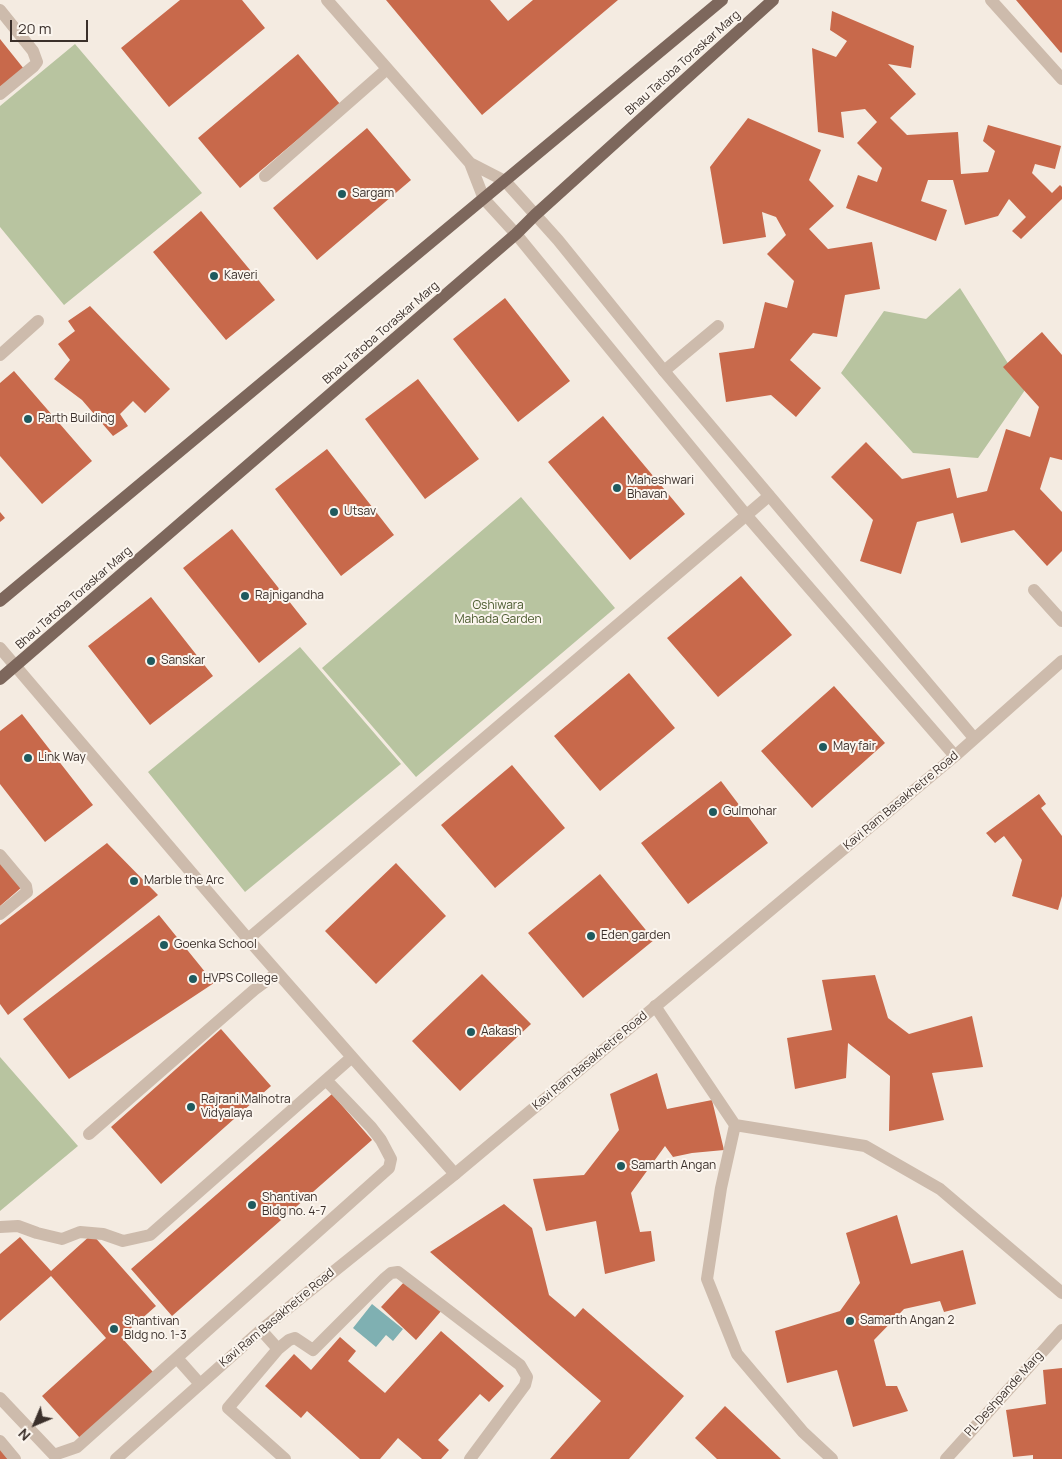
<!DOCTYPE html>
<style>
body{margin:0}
#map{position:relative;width:1062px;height:1459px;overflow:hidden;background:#f4ebe1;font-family:Manrope,sans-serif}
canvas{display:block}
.north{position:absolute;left:10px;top:1399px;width:50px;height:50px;-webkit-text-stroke:4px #fbf5ee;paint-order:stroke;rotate:225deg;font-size:14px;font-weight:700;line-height:20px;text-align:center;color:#3b302b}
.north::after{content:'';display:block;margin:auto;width:18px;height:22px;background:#3b302b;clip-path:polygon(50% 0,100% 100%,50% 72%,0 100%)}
.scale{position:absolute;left:10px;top:20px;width:78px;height:22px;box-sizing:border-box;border:2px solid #3b302b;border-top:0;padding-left:6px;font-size:15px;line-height:18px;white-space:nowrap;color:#3b302b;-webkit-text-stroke:4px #fbf5ee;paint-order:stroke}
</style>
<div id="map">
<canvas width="1062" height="1459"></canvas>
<div class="north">N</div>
<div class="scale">20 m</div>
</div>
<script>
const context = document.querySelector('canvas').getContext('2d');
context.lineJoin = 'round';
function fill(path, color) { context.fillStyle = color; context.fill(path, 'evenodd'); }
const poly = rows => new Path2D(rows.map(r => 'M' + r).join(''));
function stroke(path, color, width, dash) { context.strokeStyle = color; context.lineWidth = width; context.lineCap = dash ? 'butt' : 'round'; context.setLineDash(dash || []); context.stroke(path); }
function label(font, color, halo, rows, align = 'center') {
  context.font = font + ' Manrope,sans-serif'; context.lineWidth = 4; context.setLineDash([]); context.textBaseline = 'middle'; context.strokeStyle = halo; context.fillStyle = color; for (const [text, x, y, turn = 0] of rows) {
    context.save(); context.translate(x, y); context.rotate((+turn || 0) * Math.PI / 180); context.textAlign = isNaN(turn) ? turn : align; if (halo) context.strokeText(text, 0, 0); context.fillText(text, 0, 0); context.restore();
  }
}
const green = poly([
 [75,44,202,193,64,305,0,227,0,106],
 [960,288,1025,390,978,458,913,453,841,373,884,311,926,319],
 [521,497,615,608,416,777,322,668],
 [300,647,401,764,245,892,148,772],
 [0,1057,78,1146,0,1211]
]);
const water = poly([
 [372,1304,403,1329,393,1341,386,1335,376,1347,353,1328]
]);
const building = poly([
 [180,0,242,0,265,28,169,107,121,48],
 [386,0,490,0,508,21,533,0,618,0,482,115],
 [1016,0,1062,0,1062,52,1061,53],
 [832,11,914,46,911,68,888,64,916,94,890,118,907,135,958,132,961,174,988,172,995,151,983,141,988,125,1061,146,1055,169,1035,164,1032,173,1052,193,1060,185,1062,187,1062,199,1021,239,1012,231,1026,217,1009,199,998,216,965,225,953,180,928,180,921,201,947,210,936,241,846,208,858,175,877,182,882,168,857,143,877,122,865,109,841,112,844,138,818,132,812,48,836,57,847,41,830,30],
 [0,39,24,69,0,87],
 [298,54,340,104,240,188,198,138],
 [748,118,821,150,809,180,834,206,809,229,828,249,872,242,880,289,845,295,837,337,813,333,790,360,821,388,796,417,771,395,726,402,719,353,754,348,765,302,787,308,794,281,767,254,786,235,776,217,762,212,766,237,723,244,710,167],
 [367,128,411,180,317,260,273,208],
 [201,211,275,300,226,340,153,252],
 [505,298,570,381,518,422,453,339],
 [90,306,170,389,145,413,133,401,120,414,128,426,113,436,82,400,54,379,70,360,58,344,75,331,68,321],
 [1042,332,1062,355,1062,460,1050,457,1040,489,1062,512,1062,551,1047,566,1014,530,961,543,953,513,917,522,901,574,860,561,873,520,831,477,866,442,902,479,950,468,957,498,987,491,1006,429,1030,437,1039,407,1003,367],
 [14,371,92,461,42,504,0,456,0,383],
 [418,379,479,459,425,499,365,419],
 [603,416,685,514,630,560,548,462],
 [327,449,394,535,341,576,275,489],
 [0,512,5,518,0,522],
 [232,529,307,624,259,663,183,568],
 [741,576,792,635,718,697,667,638],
 [151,597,213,676,150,725,88,646],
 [629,673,675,728,600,791,554,736],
 [834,686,885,743,812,808,761,751],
 [22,714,93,805,45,842,0,784,0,731],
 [512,765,565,828,495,888,441,825],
 [721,781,768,843,688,904,641,843],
 [1039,794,1046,804,1041,808,1062,836,1062,896,1058,910,1012,896,1022,860,1004,836,995,843,986,833],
 [107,843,158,895,8,1015,0,1004,0,925],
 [0,862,22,887,0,906],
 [396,863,446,916,376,984,325,931],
 [600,874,654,940,583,998,528,933],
 [159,915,214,983,69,1079,23,1019],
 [482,974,531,1024,460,1091,412,1041],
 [875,975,888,1018,909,1034,972,1016,983,1067,932,1073,944,1120,889,1131,890,1076,848,1043,846,1078,795,1089,787,1038,832,1030,822,980],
 [221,1029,271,1086,161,1184,111,1127],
 [657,1073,667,1109,712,1100,724,1150,692,1153,673,1157,665,1146,631,1193,640,1232,651,1231,655,1261,605,1274,596,1221,546,1231,533,1179,584,1175,619,1130,610,1094],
 [332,1094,372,1140,172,1316,131,1269],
 [504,1204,532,1228,549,1295,575,1317,583,1308,684,1396,629,1459,550,1459,601,1401,430,1252],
 [897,1215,911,1264,963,1250,976,1304,944,1312,940,1301,904,1309,874,1340,886,1386,897,1386,908,1411,853,1427,837,1370,787,1383,775,1331,840,1311,860,1283,846,1233],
 [92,1234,156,1306,121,1337,153,1372,80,1438,42,1396,106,1338,51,1276,0,1321,0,1254,20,1237,51,1271],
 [406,1280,442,1310,416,1340,381,1307],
 [441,1331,504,1386,489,1402,480,1394,438,1440,449,1450,441,1459,422,1459,398,1438,380,1459,360,1459,307,1411,301,1418,265,1386,294,1354,311,1370,340,1337,356,1351,348,1361,385,1393],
 [1062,1368,1062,1459,1033,1459,1033,1455,1013,1457,1006,1410,1046,1404,1043,1370],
 [725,1406,781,1459,717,1459,695,1438],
 [0,1448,10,1459,0,1459]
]);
const service = poly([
 [664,371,718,326],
 [1034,590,1062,621],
 [655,1006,735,1125,721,1188,707,1279,737,1354,803,1432,832,1459],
 [735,1125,865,1146,940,1189,1062,1293]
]);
const minor = poly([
 [991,0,1062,79],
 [0,10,33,51,37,62,34,66,0,94],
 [265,176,387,69],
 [0,355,38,321],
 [0,648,248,939,455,1174],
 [0,855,26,886,27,892,0,914],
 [248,939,769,496],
 [89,1134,254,990,277,973],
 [0,1227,18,1226,37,1233,62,1239,80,1232,103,1234,123,1241,150,1235,352,1057],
 [261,1330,278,1349],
 [177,1358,200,1384],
 [0,1398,54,1455,77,1447,389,1168,391,1159,381,1140,371,1127,326,1080],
 [0,1441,15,1459],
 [285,1459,228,1408,278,1349,289,1340,295,1338,313,1350,385,1278,391,1273,398,1272,520,1365,527,1377,525,1385,470,1459]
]);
const tertiary = poly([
 [327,0,470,163,484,199,516,234,747,516,955,756],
 [470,163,505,181,558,240,664,371,974,738],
 [116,1459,261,1330,455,1174,955,756,1062,661],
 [946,1459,1062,1330]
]);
const primary = poly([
 [0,601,722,0],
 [0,679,516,234,535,215,773,0]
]);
const markers = [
 [342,194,5,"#1f5a5e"],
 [214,276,5,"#1f5a5e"],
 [28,419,5,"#1f5a5e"],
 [617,488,5,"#1f5a5e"],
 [334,512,5,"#1f5a5e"],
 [245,596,5,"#1f5a5e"],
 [151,661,5,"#1f5a5e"],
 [823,747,5,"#1f5a5e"],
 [28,758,5,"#1f5a5e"],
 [713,812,5,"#1f5a5e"],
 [134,881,5,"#1f5a5e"],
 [591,936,5,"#1f5a5e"],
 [164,945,5,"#1f5a5e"],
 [193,979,5,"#1f5a5e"],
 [471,1032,5,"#1f5a5e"],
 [191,1107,5,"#1f5a5e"],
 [621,1166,5,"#1f5a5e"],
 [252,1205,5,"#1f5a5e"],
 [850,1321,5,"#1f5a5e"],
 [114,1329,5,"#1f5a5e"]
];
const streetNames = [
 ["Bhau Tatoba Toraskar Marg",683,63,-42],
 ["Bhau Tatoba Toraskar Marg",381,333,-41],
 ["Bhau Tatoba Toraskar Marg",74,598,-41],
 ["Kavi Ram Basakhetre Road",901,801,-40],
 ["Kavi Ram Basakhetre Road",590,1061,-40],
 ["Kavi Ram Basakhetre Road",277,1318,-40],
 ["PL Deshpande Marg",1004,1394,-48]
];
const poiNames = [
 ["Sargam",352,194],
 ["Kaveri",224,276],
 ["Parth Building",38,419],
 ["Maheshwari",627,481],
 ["Bhavan",627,495],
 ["Utsav",344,512],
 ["Rajnigandha",255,596],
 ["Sanskar",161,661],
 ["May fair",833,747],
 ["Link Way",38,758],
 ["Gulmohar",723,812],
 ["Marble the Arc",144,881],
 ["Eden garden",601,936],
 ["Goenka School",174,945],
 ["HVPS College",203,979],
 ["Aakash",481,1032],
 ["Rajrani Malhotra",201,1100],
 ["Vidyalaya",201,1114],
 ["Samarth Angan",631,1166],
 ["Shantivan",262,1198],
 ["Bldg no. 4-7",262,1212],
 ["Samarth Angan 2",860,1321],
 ["Shantivan",124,1322],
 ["Bldg no. 1-3",124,1336]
];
const parkNames = [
 ["Oshiwara",498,606],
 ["Mahada Garden",498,620]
];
fill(green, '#b8c4a0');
fill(water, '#7fb0b2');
fill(building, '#c8694b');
stroke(service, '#cdbbac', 12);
stroke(minor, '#cdbbac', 12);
stroke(tertiary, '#cdbbac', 12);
stroke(primary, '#7d675c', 12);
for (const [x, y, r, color] of markers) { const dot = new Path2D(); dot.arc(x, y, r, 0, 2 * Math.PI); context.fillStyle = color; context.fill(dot); stroke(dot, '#fbf5ee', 2); }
label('12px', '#3b302b', '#fbf5ee', streetNames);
label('12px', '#3b302b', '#fbf5ee', poiNames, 'left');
label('12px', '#4a5a2e', '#fbf5ee', parkNames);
</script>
